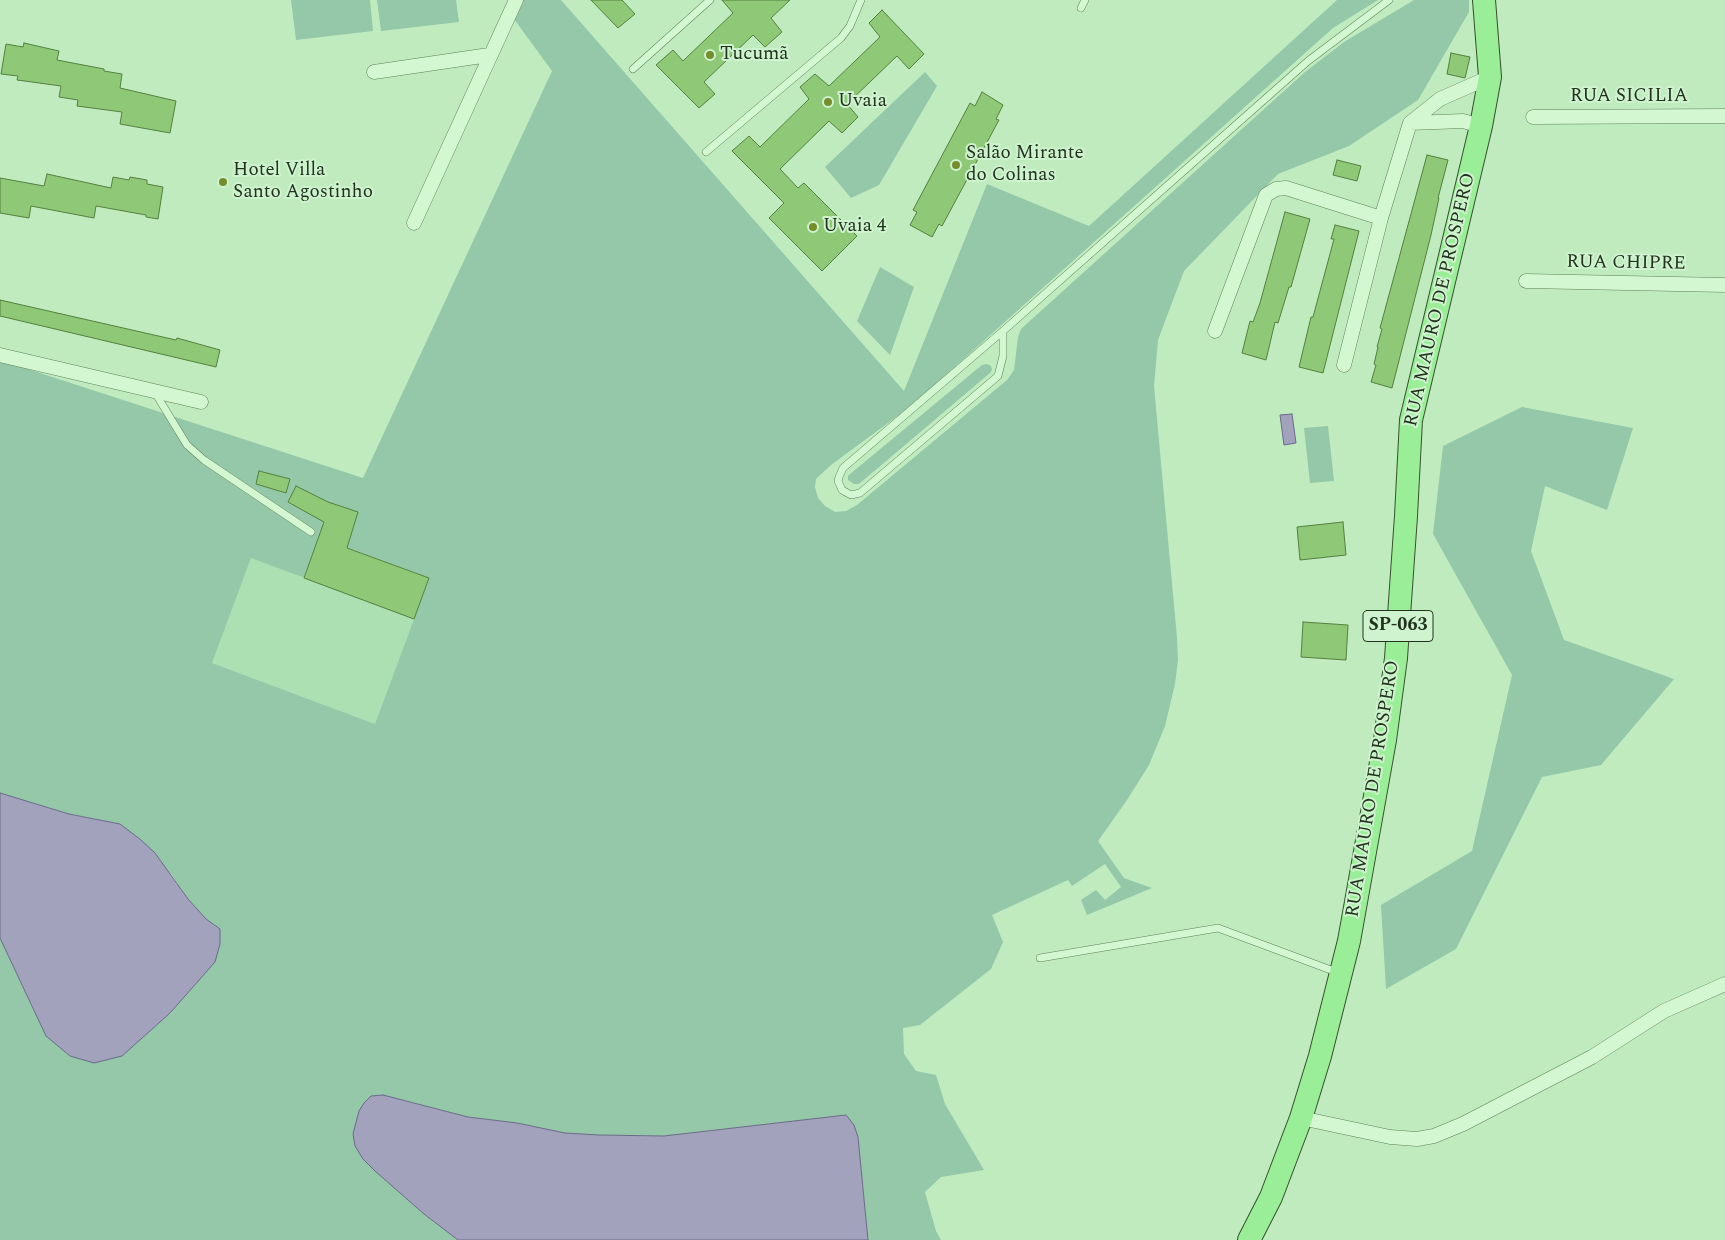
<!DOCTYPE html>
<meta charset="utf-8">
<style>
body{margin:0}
canvas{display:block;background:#bfebbf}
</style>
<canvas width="1725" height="1240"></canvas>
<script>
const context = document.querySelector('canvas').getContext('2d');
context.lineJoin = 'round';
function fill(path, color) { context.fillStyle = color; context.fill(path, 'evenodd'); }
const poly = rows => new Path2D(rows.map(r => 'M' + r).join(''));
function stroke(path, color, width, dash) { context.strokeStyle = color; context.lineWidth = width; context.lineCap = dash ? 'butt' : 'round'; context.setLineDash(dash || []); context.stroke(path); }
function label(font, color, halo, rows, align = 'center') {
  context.font = font + ' Spectral,serif'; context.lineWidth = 4; context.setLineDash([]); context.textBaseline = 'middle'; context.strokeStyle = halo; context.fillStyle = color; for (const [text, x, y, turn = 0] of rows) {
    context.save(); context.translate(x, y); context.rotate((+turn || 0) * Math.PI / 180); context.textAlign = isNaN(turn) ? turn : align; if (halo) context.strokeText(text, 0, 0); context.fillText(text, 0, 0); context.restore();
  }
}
const farmland = poly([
 [251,558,414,619,375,724,212,663]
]);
const green = poly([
 [291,0,370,0,373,31,296,40],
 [377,0,456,0,459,22,381,31],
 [523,0,561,0,904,391,987,184,1089,226,1337,0,1378,0,1333,28,911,406,831,465,816,479,815,487,818,498,825,506,835,512,846,511,857,505,1007,380,1014,370,1018,337,1021,329,1305,72,1344,42,1414,0,1469,0,1469,12,1418,100,1349,146,1278,174,1184,271,1158,340,1154,386,1177,638,1178,660,1175,684,1165,726,1149,765,1127,800,1098,841,1124,878,1152,888,1087,915,1081,900,1096,890,1105,900,1121,887,1105,864,1072,886,1068,880,992,915,1003,942,991,969,920,1025,903,1028,904,1054,916,1071,936,1075,945,1104,984,1170,941,1177,925,1192,936,1231,941,1240,868,1240,858,1137,846,1115,664,1136,599,1135,565,1133,517,1123,468,1117,404,1100,363,1159,424,1214,458,1240,0,1240,0,938,46,1036,220,929,206,919,188,899,171,874,97,819,69,814,0,793,0,360,363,478,552,71,514,19],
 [319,537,429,578,414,619,304,577],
 [251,558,414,619,375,724,212,663],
 [925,72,937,86,879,185,851,198,825,167],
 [880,267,914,287,890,355,857,321],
 [987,364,991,366,992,370,990,373,859,484,854,484,848,480,848,476,850,474,982,365],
 [1522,407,1633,428,1607,510,1545,486,1531,551,1564,640,1674,679,1601,765,1542,777,1456,949,1386,989,1381,905,1472,851,1512,675,1433,534,1443,446],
 [1328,426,1334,481,1310,483,1304,428]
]);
const water = poly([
 [1292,414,1296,443,1284,445,1280,415,1292,414],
 [0,793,69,814,120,824,141,840,155,853,188,899,206,919,220,929,220,944,215,962,170,1013,122,1056,94,1063,70,1056,46,1036,0,938,0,793],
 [383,1095,468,1117,517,1123,565,1133,599,1135,664,1136,846,1115,854,1125,858,1137,868,1240,458,1240,424,1214,375,1171,363,1159,355,1146,353,1134,359,1111,364,1103,371,1096,383,1095]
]);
const building = poly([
 [591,0,622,0,635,14,618,28,591,0],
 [722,0,790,0,771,18,782,32,765,47,753,35,704,82,715,94,699,108,656,65,673,50,683,61,733,13,722,0],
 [882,10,924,54,909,69,897,56,847,104,858,117,842,133,829,121,780,169,798,188,804,183,857,236,822,271,769,218,784,203,732,151,749,136,760,147,809,99,800,87,815,74,829,86,880,37,869,23,882,10],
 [24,43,59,51,57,60,104,69,104,71,122,74,120,88,176,101,170,133,120,124,122,112,77,106,78,100,59,97,61,86,17,80,18,76,1,74,6,44,23,47,24,43],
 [1451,53,1470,57,1465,78,1447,74,1451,53],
 [982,92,1003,105,996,119,999,120,942,226,939,224,932,237,910,225,917,212,913,210,970,103,975,106,982,92],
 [1427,155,1448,160,1438,198,1439,198,1431,235,1392,388,1371,382,1376,365,1374,364,1378,347,1377,347,1382,329,1380,328,1427,155],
 [1337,160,1361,166,1357,181,1333,175,1337,160],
 [47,174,111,188,113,177,129,180,130,177,147,180,147,184,163,187,158,219,146,217,146,215,96,206,94,218,31,206,29,218,0,213,0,178,44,186,47,174],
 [1285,212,1310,219,1291,287,1289,287,1278,323,1275,322,1266,360,1242,353,1250,321,1253,322,1260,303,1285,212],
 [1335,225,1359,231,1323,373,1299,367,1311,317,1313,317,1334,239,1331,239,1335,225],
 [0,300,176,340,177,338,220,350,216,367,0,316,0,300],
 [259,471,290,479,286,493,256,484,259,471],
 [296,486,328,502,358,512,347,548,429,578,414,619,304,578,324,522,288,502,296,486],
 [1343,522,1346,555,1300,560,1297,527,1343,522],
 [1303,622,1348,625,1346,660,1301,657,1303,622]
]);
const lane = poly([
 [1081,8,1085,0],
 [633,69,710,0],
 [706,152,841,38,850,26,861,0],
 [1003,331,1003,356,998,376,860,493,851,495,842,490,838,481,839,477,843,468,1003,331,1308,61,1389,0],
 [154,391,187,445,204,460,311,532],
 [1040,958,1218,928,1339,973]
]);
const street = poly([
 [374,72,489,55],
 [1533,117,1725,116],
 [1410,123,1463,121,1481,126],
 [414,223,516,0],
 [1526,281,1725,285],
 [1215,331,1266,195,1276,189,1286,188,1381,218],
 [0,355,201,402],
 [1344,365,1381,218,1410,123,1440,99,1490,77],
 [1301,1118,1390,1137,1417,1139,1434,1136,1463,1124,1592,1057,1664,1011,1725,984]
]);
const primary = poly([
 [1249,1240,1271,1197,1301,1118,1320,1056,1349,941,1385,740,1396,658,1406,516,1411,420,1481,126,1490,77,1484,0]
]);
const markers = [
 [710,55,5,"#748e2b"],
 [828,102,5,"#748e2b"],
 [956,165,5,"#748e2b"],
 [223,182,5,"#748e2b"],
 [813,227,5,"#748e2b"]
];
const shields = [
 [1398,626,70]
];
const shieldNames = [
 ["SP-063",1398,626]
];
const poiNames = [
 ["Tucumã",720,55],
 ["Uvaia",838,102],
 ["Salão Mirante",966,154],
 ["do Colinas",966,176],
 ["Hotel Villa",233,171],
 ["Santo Agostinho",233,193],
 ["Uvaia 4",823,227]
];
const streetNames = [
 ["RUA SICILIA",1629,97],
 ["RUA CHIPRE",1626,264,1],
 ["RUA MAURO DE PROSPERO",1441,300,-77],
 ["RUA MAURO DE PROSPERO",1374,789,-81]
];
fill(farmland, '#ace0b2');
fill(green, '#94c8a8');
fill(water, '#a2a2bd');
stroke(water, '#6b6a8a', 1);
fill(building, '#8fc876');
stroke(building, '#54803f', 1);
stroke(lane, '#608258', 8);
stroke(street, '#608258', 15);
stroke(primary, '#36502d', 24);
stroke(lane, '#d2f7d1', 7);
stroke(street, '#d2f7d1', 14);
stroke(primary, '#9aee97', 22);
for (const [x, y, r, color] of markers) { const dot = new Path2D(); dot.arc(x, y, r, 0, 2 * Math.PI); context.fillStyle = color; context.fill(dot); stroke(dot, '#cef3ce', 2); }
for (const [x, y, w] of shields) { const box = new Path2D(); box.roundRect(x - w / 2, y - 15.5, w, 31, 4); context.fillStyle = '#cef3ce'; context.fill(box); stroke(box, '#21331c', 1); }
label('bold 18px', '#21331c', null, shieldNames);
label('19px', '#21331c', '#cef3ce', poiNames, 'left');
label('19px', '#21331c', '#cef3ce', streetNames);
</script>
